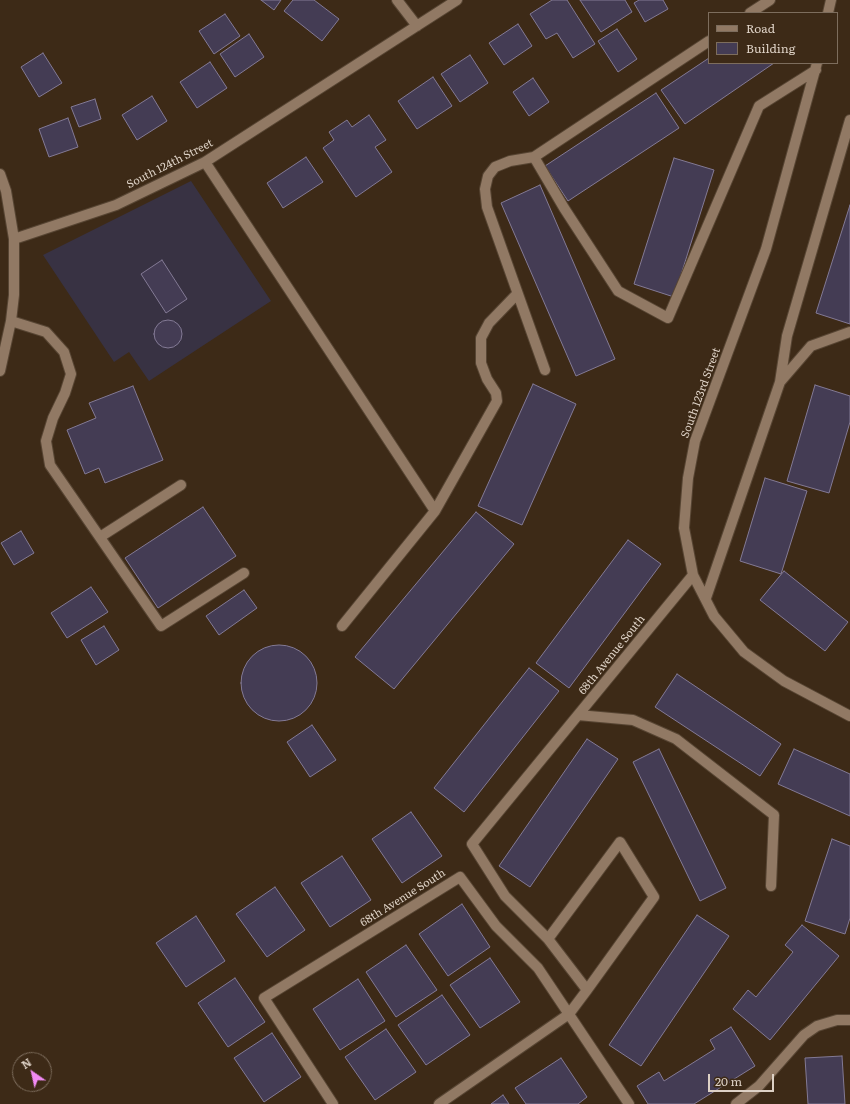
<!DOCTYPE html>
<style>
body{margin:0}
#map{position:relative;width:850px;height:1104px;overflow:hidden;background:#3d2a17;font-family:Literata,serif}
canvas{display:block}
.legend{position:absolute;left:708px;top:12px;width:130px;height:52px;box-sizing:border-box;background:#3d2a17;border:1px solid #7d6d5d;margin:0;padding:5px 7px;list-style:none;font-size:12px;color:#ddd1c5}
.legend li{display:flex;align-items:center;gap:8px;height:20px}
.legend b{width:20px;border:1px solid #7d6d5d}
.north{position:absolute;left:12px;top:1052px;width:40px;height:40px;box-sizing:border-box;background:#3d2a17;border:1px solid #7d6d5d;border-radius:50%;rotate:326deg;font-size:11px;font-weight:700;line-height:16px;text-align:center;color:#ddd1c5}
.north::after{content:'';display:block;margin:auto;width:14px;height:18px;background:#f18af4;clip-path:polygon(50% 0,100% 100%,50% 72%,0 100%)}
.scale{position:absolute;left:708px;top:1074px;width:66px;height:18px;box-sizing:border-box;border:2px solid #ddd1c5;border-top:0;padding-left:5px;font-size:12px;line-height:14px;white-space:nowrap;color:#ddd1c5;-webkit-text-stroke:3px #3d2a17;paint-order:stroke}
</style>
<div id="map">
<canvas width="850" height="1104"></canvas>
<ul class="legend">
<li><b style="height:5px;background:#917964"></b>Road</li>
<li><b style="height:11px;background:#443c54"></b>Building</li>
</ul>
<div class="north">N</div>
<div class="scale">20 m</div>
</div>
<script>
const context = document.querySelector('canvas').getContext('2d');
context.lineJoin = 'round';
function fill(path, color) { context.fillStyle = color; context.fill(path, 'evenodd'); }
const poly = rows => new Path2D(rows.map(r => 'M' + r).join(''));
function stroke(path, color, width, dash) { context.strokeStyle = color; context.lineWidth = width; context.lineCap = dash ? 'butt' : 'round'; context.setLineDash(dash || []); context.stroke(path); }
function label(font, color, halo, rows, align = 'center') {
  context.font = font + ' Literata,serif'; context.lineWidth = 3.5; context.setLineDash([]); context.textBaseline = 'middle'; context.strokeStyle = halo; context.fillStyle = color; for (const [text, x, y, turn = 0] of rows) {
    context.save(); context.translate(x, y); context.rotate((+turn || 0) * Math.PI / 180); context.textAlign = isNaN(turn) ? turn : align; if (halo) context.strokeText(text, 0, 0); context.fillText(text, 0, 0); context.restore();
  }
}
const industrial = poly([
 [191,181,271,301,149,381,129,352,114,362,43,255]
]);
const building = poly([
 [261,0,281,0,274,10,261,0],
 [293,0,314,0,339,19,322,41,284,11,293,0],
 [552,0,567,0,595,44,573,58,557,33,546,39,530,14,552,0],
 [580,0,625,0,632,12,601,32,580,0],
 [639,0,663,0,668,9,645,22,634,3,639,0],
 [225,14,240,36,214,54,199,31,225,14],
 [518,24,532,46,504,65,489,43,518,24],
 [617,29,637,59,618,72,598,41,617,29],
 [249,34,264,57,235,77,220,54,249,34],
 [43,53,62,83,39,97,21,67,43,53],
 [470,55,488,83,460,102,441,74,470,55],
 [709,58,709,63,774,63,685,124,661,90,709,58],
 [210,62,227,88,197,108,180,82,210,62],
 [433,77,452,106,417,129,398,101,433,77],
 [533,78,549,102,529,116,513,92,533,78],
 [656,93,679,128,568,201,545,166,656,93],
 [152,96,167,121,137,140,122,115,152,96],
 [95,99,101,119,79,127,71,107,95,99],
 [369,115,386,140,375,147,392,172,356,197,323,148,334,140,329,132,347,120,352,127,369,115],
 [68,118,78,147,49,157,39,129,68,118],
 [306,157,323,182,283,208,267,183,306,157],
 [674,158,714,170,674,297,634,284,674,158],
 [540,185,615,359,576,376,501,203,540,185],
 [850,205,850,324,816,313,850,205],
 [162,260,187,299,166,313,141,274,162,260],
 '154 334a14 14 0 1 1 28 0a14 14 0 1 1-28 0Z',
 [533,384,576,404,522,525,478,506,533,384],
 [815,385,850,396,850,422,829,493,787,481,815,385],
 [133,386,163,460,105,483,99,468,85,474,67,430,96,418,89,403,133,386],
 [765,478,807,491,781,574,740,561,765,478],
 [203,507,236,556,158,608,125,558,203,507],
 [476,512,514,544,394,689,355,657,476,512],
 [21,531,34,553,14,565,1,543,21,531],
 [628,540,661,564,569,688,536,663,628,540],
 [784,571,848,622,825,651,760,600,784,571],
 [91,587,108,612,67,638,51,613,91,587],
 [244,590,257,608,219,635,206,616,244,590],
 [104,626,119,650,96,665,81,640,104,626],
 '241 683a38 38 0 1 1 76 0a38 38 0 1 1-76 0Z',
 [529,668,559,691,464,812,434,788,529,668],
 [677,674,781,744,760,776,655,707,677,674],
 [312,725,336,760,310,777,287,742,312,725],
 [587,739,618,759,530,887,499,866,587,739],
 [659,749,726,888,700,901,633,762,659,749],
 [794,749,850,774,850,816,778,784,794,749],
 [411,812,442,856,402,883,372,839,411,812],
 [832,839,850,846,850,918,845,934,805,921,832,839],
 [342,856,371,900,330,927,301,883,342,856],
 [275,887,305,930,267,957,236,914,275,887],
 [462,904,490,947,448,976,419,934,462,904],
 [697,915,729,936,641,1066,609,1045,697,915],
 [196,916,225,961,186,987,156,943,196,916],
 [802,925,839,956,770,1040,733,1009,748,990,756,997,793,952,785,945,802,925],
 [406,945,437,990,396,1017,366,972,406,945],
 [490,958,520,1002,480,1028,450,985,490,958],
 [235,978,265,1022,228,1047,198,1003,235,978],
 [358,979,385,1021,340,1050,313,1009,358,979],
 [442,995,470,1035,426,1065,398,1025,442,995],
 [731,1027,755,1066,694,1104,648,1104,637,1086,659,1072,664,1081,715,1049,710,1040,731,1027],
 [386,1029,416,1072,375,1100,345,1057,386,1029],
 [272,1033,301,1077,264,1102,234,1058,272,1033],
 [842,1056,845,1104,808,1104,805,1058,842,1056],
 [561,1058,587,1097,578,1104,526,1104,515,1088,561,1058],
 [503,1095,509,1104,491,1104,503,1095]
]);
const minor = poly([
 [397,0,417,26],
 [750,13,770,0],
 [828,13,831,0],
 [817,63,766,249,695,441,688,478,684,528,693,575,714,616,744,652,784,681,850,716],
 [534,157,564,208,618,291,668,318,759,106,816,70],
 [205,162,435,511],
 [0,174,6,191,14,239,14,295,11,321,0,371],
 [14,239,116,205,205,162,457,0],
 [11,321,46,332,64,352,71,374,65,393,53,418,46,441,50,465,161,626,244,573],
 [545,370,487,207,485,189,488,176,495,167,510,161,534,157,709,41],
 [780,382,811,346,850,332],
 [100,537,181,485],
 [706,598,780,382,787,336,850,120],
 [342,626,435,511,497,401,496,393,487,379,481,363,481,338,489,323,517,294],
 [578,715,633,720,676,739,774,815,771,886],
 [548,939,505,896,472,844,693,575],
 [333,1104,264,998,460,877,496,926,538,968,629,1104],
 [439,1104,569,1014,587,990,654,897,620,842,548,939,587,990],
 [736,1104,759,1086,804,1035,817,1026,837,1020,850,1020]
]);
const streetNames = [
 ["South 124th Street",170,164,-27],
 ["South 123rd Street",701,393,-70],
 ["68th Avenue South",612,655,-51],
 ["68th Avenue South",403,898,-32]
];
fill(industrial, '#383243');
fill(building, '#443c54');
stroke(building, '#837a95', 1);
stroke(minor, '#574533', 12);
stroke(minor, '#917964', 10);
label('11px', '#ddd1c5', '#3d2a17', streetNames);
</script>
